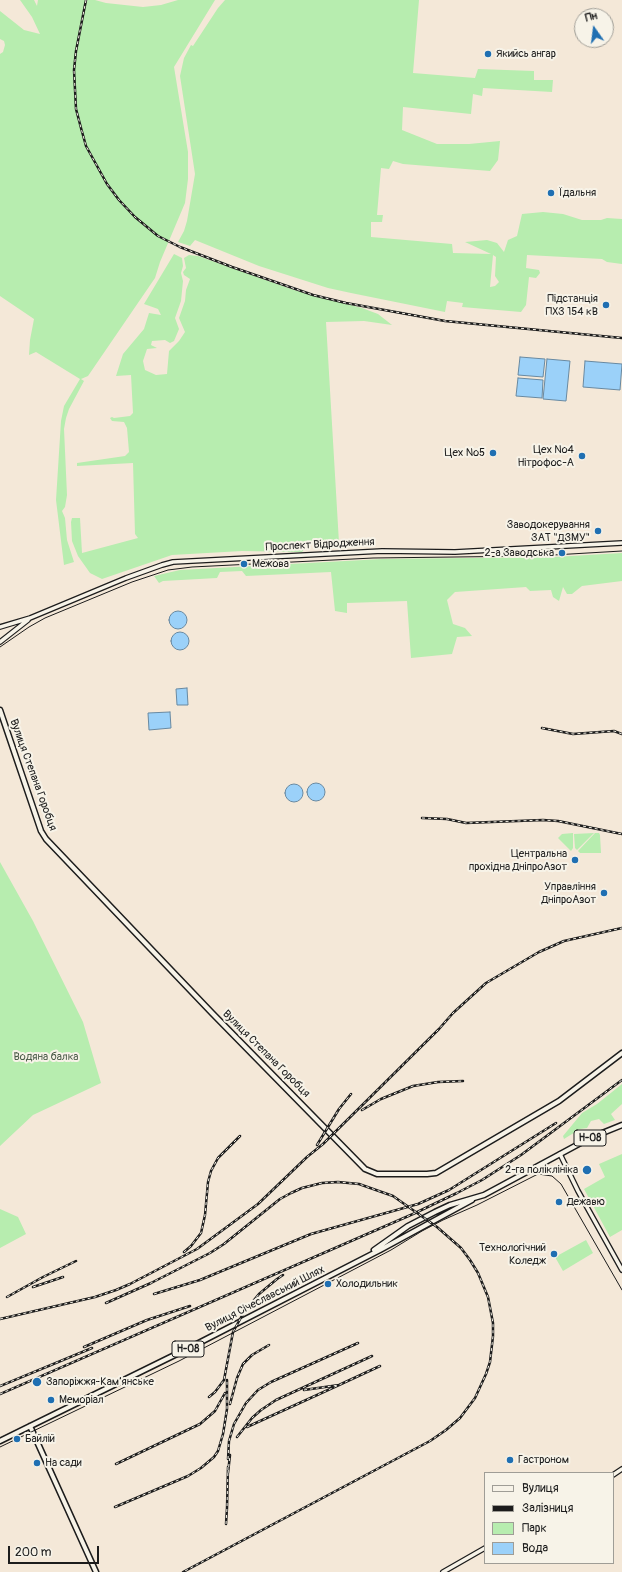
<!DOCTYPE html>
<meta charset="utf-8">
<style>
body{margin:0}
#map{position:relative;width:622px;height:1572px;overflow:hidden;background:#f4e8d8;font-family:Pangolin,sans-serif}
canvas{display:block}
.legend{position:absolute;left:484px;top:1472px;width:130px;height:92px;box-sizing:border-box;background:#f7f3e8;border:1px solid #9f9d96;margin:0;padding:5px 7px;list-style:none;font-size:12px;color:#1c1c1c}
.legend li{display:flex;align-items:center;gap:8px;height:20px}
.legend b{width:20px;border:1px solid #9f9d96}
.north{position:absolute;left:574px;top:8px;width:40px;height:40px;box-sizing:border-box;background:#f7f3e8;border:1px solid #9f9d96;border-radius:50%;rotate:346deg;font-size:11px;font-weight:700;line-height:16px;text-align:center;color:#1c1c1c}
.north::after{content:'';display:block;margin:auto;width:14px;height:18px;background:#1f6fb2;clip-path:polygon(50% 0,100% 100%,50% 72%,0 100%)}
.scale{position:absolute;left:8px;top:1546px;width:91px;height:18px;box-sizing:border-box;border:2px solid #1c1c1c;border-top:0;padding-left:5px;font-size:12px;line-height:14px;white-space:nowrap;color:#1c1c1c;-webkit-text-stroke:3px #f7f3e8;paint-order:stroke}
</style>
<div id="map">
<canvas width="622" height="1572"></canvas>
<ul class="legend">
<li><b style="height:5px;background:#f7f3e8"></b>Вулиця</li>
<li><b style="height:5px;background:#1c1c1c"></b>Залізниця</li>
<li><b style="height:11px;background:#b7edaf"></b>Парк</li>
<li><b style="height:11px;background:#9bd1f9"></b>Вода</li>
</ul>
<div class="north">Пн</div>
<div class="scale">200 m</div>
</div>
<script>
const context = document.querySelector('canvas').getContext('2d');
context.lineJoin = 'round';
function fill(path, color) { context.fillStyle = color; context.fill(path, 'evenodd'); }
const poly = rows => new Path2D(rows.map(r => 'M' + r).join(''));
function stroke(path, color, width, dash) { context.strokeStyle = color; context.lineWidth = width; context.lineCap = dash ? 'butt' : 'round'; context.setLineDash(dash || []); context.stroke(path); }
function label(font, color, halo, rows, align = 'center') {
  context.font = font + ' Pangolin,sans-serif'; context.lineWidth = 4; context.setLineDash([]); context.textBaseline = 'middle'; context.strokeStyle = halo; context.fillStyle = color; for (const [text, x, y, turn = 0] of rows) {
    context.save(); context.translate(x, y); context.rotate((+turn || 0) * Math.PI / 180); context.textAlign = isNaN(turn) ? turn : align; if (halo) context.strokeText(text, 0, 0); context.fillText(text, 0, 0); context.restore();
  }
}
const green = poly([
 [20,0,34,0,37,6,38,0,95,0,106,3,143,7,161,5,178,0,215,0,174,67,188,152,188,179,185,203,160,262,155,278,88,376,81,379,84,381,69,409,66,418,64,429,67,495,65,507,62,511,65,518,67,540,74,562,64,565,56,500,61,421,64,406,80,379,36,352,29,355,30,340,34,319,0,296,0,54,3,52,5,45,4,41,0,39,0,11,24,30,40,34,32,17],
 [225,0,419,0,413,73,475,78,478,69,534,71,534,80,553,80,552,92,483,88,482,96,473,94,471,114,403,107,402,130,437,144,469,144,500,141,498,160,490,171,403,164,393,161,389,169,381,168,377,215,383,215,382,222,371,222,371,237,452,244,453,253,491,254,465,242,487,240,497,243,504,252,508,240,517,236,522,214,543,212,563,214,582,220,601,220,607,218,622,219,622,264,607,262,602,259,527,255,526,268,539,270,540,273,536,278,529,277,526,305,521,312,462,307,463,303,447,301,445,312,351,293,328,288,259,266,195,240,190,246,178,242,184,231,187,221,195,174,180,76,184,58,191,45,193,46,218,8],
 [493,255,496,257,495,276,499,282,495,286,490,287],
 [174,254,182,258,183,266,181,273,183,281,181,301,175,318,179,329,174,341,170,343,165,340,152,341,151,345,157,348,147,349,143,361,145,370,156,375,167,374,169,351,179,341,185,332,179,318,185,301,186,290,190,279,184,275,183,272,186,268,184,258,189,255,198,256,294,290,362,308,378,314,392,325,364,321,326,322,339,543,327,551,324,545,320,541,313,541,308,544,302,552,242,551,172,555,102,579,90,573,78,556,72,541,71,522,72,518,80,518,82,553,138,538,135,534,133,463,77,466,77,463,125,456,129,452,127,428,124,422,112,421,110,418,112,417,114,418,130,416,133,413,131,375,116,376,123,354,144,329,149,313,161,315,158,309,144,304],
 [622,553,622,581,582,586,572,594,567,594,563,587,559,601,553,597,551,590,530,591,526,587,455,592,447,600,453,624,465,628,472,636,457,637,452,654,411,658,407,601,347,603,347,613,335,611,331,572,246,576,242,571,220,572,217,578,163,581,159,583,154,576,180,570,382,559,554,557],
 [573,833,573,848,571,851,558,838,562,834],
 [594,833,577,850,575,848,574,834],
 [595,833,599,833,600,835,601,853,580,853,578,851],
 [0,862,33,921,83,1022,101,1083,33,1115,0,1146],
 [622,1084,622,1104,611,1114,615,1120,604,1124,599,1119,591,1121,587,1128,580,1129,564,1139,563,1136,582,1113,597,1104],
 [622,1154,622,1230,610,1237,584,1189,605,1177,599,1164],
 [0,1209,18,1217,26,1234,0,1248],
 [586,1240,593,1253,563,1271,555,1257]
]);
const water = poly([
 [520,357,545,359,543,377,518,375,520,357],
 [547,359,570,361,566,401,543,399,547,359],
 [585,361,622,364,620,390,583,387,585,361],
 [518,378,543,380,542,398,516,396,518,378],
 '169 620a9 9 0 1 1 18 0a9 9 0 1 1-18 0Z',
 '171 641a9 9 0 1 1 18 0a9 9 0 1 1-18 0Z',
 [187,688,188,705,177,705,176,689,187,688],
 [170,712,171,728,149,730,148,713,170,712],
 '307 792a9 9 0 1 1 18 0a9 9 0 1 1-18 0Z',
 '285 793a9 9 0 1 1 18 0a9 9 0 1 1-18 0Z'
]);
const minor = poly([
 [0,627,30,618,126,578,162,565,173,562,382,551,455,552,622,543],
 [0,642,28,620],
 [560,1154,578,1191,622,1270],
 [613,1475,622,1469],
 [443,1572,485,1548]
]);
const major = poly([
 [0,710,41,831,46,839,212,1013,365,1169,377,1174,427,1174,436,1173,559,1101,622,1053],
 [374,1250,408,1226,435,1212,450,1205,484,1195,590,1138,622,1125],
 [30,1426,96,1572],
 [0,1441,191,1347,380,1250,472,1200]
]);
const tram = poly([
 [0,647,29,627,45,618,132,582,168,570,192,567,373,558,536,556,622,551],
 [0,1447,179,1361,391,1250,422,1231,443,1220,477,1205,538,1174,552,1176,561,1184,622,1290]
]);
const rail = poly([
 [86,0,76,51,74,70,76,109,81,128,86,146,107,184,119,200,135,217,158,236,180,247,232,267,313,295,346,303,445,321,622,338],
 [542,728,573,734,614,731,622,734],
 [422,818,447,819,466,823,543,820,558,821,622,834],
 [362,1110,381,1099,413,1086,438,1082,463,1081],
 [317,1145,339,1109,351,1094],
 [184,1252,191,1246,201,1233,205,1215,208,1182,211,1171,218,1158,240,1136],
 [33,1287,63,1277],
 [154,1294,200,1280,311,1234,418,1204,449,1190,556,1123],
 [7,1297,43,1277,76,1261],
 [106,1303,151,1283,210,1253,224,1244,280,1199,291,1193,302,1188,322,1183,338,1182,359,1184,393,1196,437,1227,461,1248,470,1260,478,1273,488,1297,493,1323,493,1336,490,1362,486,1374,475,1398,460,1418,446,1430,430,1441,183,1572],
 [0,1319,95,1297,116,1290,130,1284,197,1249,258,1204,307,1157,323,1144,439,1029,453,1013,486,983,539,952,564,941,622,928],
 [84,1347,147,1320,190,1306],
 [0,1386,92,1348],
 [304,1390,339,1385,380,1366],
 [0,1394,413,1214,457,1193,482,1180,521,1155,622,1080],
 [209,1397,215,1392,224,1380,233,1332,244,1312,259,1294,277,1279,283,1275],
 [230,1404,237,1378,243,1364,252,1355,269,1345],
 [247,1427,339,1385],
 [237,1437,252,1418,261,1410,276,1400,372,1356],
 [228,1459,229,1441,234,1424,246,1403,258,1390,271,1382,358,1343],
 [116,1464,200,1424,215,1411,225,1393],
 [228,1473,230,1455],
 [115,1507,188,1476,201,1468,214,1457,218,1451,223,1434,227,1409,227,1380],
 [226,1524,227,1508,228,1467]
]);
const markers = [
 [488,54,4,"#1f6fb2"],
 [551,193,4,"#1f6fb2"],
 [606,305,4,"#1f6fb2"],
 [493,453,4,"#1f6fb2"],
 [582,456,4,"#1f6fb2"],
 [598,531,4,"#1f6fb2"],
 [562,553,4,"#1f6fb2"],
 [244,564,4,"#1f6fb2"],
 [575,860,4,"#1f6fb2"],
 [604,893,4,"#1f6fb2"],
 [587,1170,5,"#1f6fb2"],
 [559,1202,4,"#1f6fb2"],
 [554,1254,4,"#1f6fb2"],
 [328,1284,4,"#1f6fb2"],
 [37,1382,5,"#1f6fb2"],
 [51,1400,4,"#1f6fb2"],
 [17,1439,4,"#1f6fb2"],
 [510,1460,4,"#1f6fb2"],
 [37,1463,4,"#1f6fb2"]
];
const shields = [
 [590,1138,32],
 [188,1349,32]
];
const shieldNames = [
 ["Н-08",590,1138],
 ["Н-08",188,1349]
];
const poiNames = [
 ["Якийсь ангар",496,54],
 ["Їдальня",559,193],
 ["Підстанція",598,299,"right"],
 ["ПХЗ 154 кВ",598,312,"right"],
 ["Цех №4",574,450,"right"],
 ["Нітрофос-А",574,463,"right"],
 ["Цех №5",485,453,"right"],
 ["Заводокерування",590,525,"right"],
 ["ЗАТ \"ДЗМУ\"",590,538,"right"],
 ["2-а Заводська",554,553,"right"],
 ["Межова",252,564],
 ["Центральна",567,854,"right"],
 ["прохідна ДніпроАзот",567,867,"right"],
 ["Управління",596,887,"right"],
 ["ДніпроАзот",596,900,"right"],
 ["2-га поліклініка",578,1170,"right"],
 ["Дежавю",567,1202],
 ["Технологічний",546,1248,"right"],
 ["Коледж",546,1261,"right"],
 ["Холодильник",336,1284],
 ["Запоріжжя-Кам’янське",46,1382],
 ["Меморіал",59,1400],
 ["Байлій",25,1439],
 ["Гастроном",518,1460],
 ["На сади",45,1463]
];
const streetNames = [
 ["Проспект Відродження",320,545,-3],
 ["Вулиця Степана Горобця",33,775,70],
 ["Вулиця Степана Горобця",266,1054,45],
 ["Вулиця Січеславський Шлях",265,1299,-27]
];
const parkNames = [
 ["Водяна балка",46,1057]
];
fill(green, '#b7edaf');
fill(water, '#9bd1f9');
stroke(water, '#6889a1', 1);
stroke(minor, '#1c1c1c', 6);
stroke(major, '#1c1c1c', 7);
stroke(minor, '#f7f3e8', 3.5);
stroke(major, '#f7f3e8', 4);
stroke(tram, '#1c1c1c', 1);
stroke(rail, '#1c1c1c', 2.5);
stroke(rail, '#f7f3e8', 1, [3]);
for (const [x, y, r, color] of markers) { const dot = new Path2D(); dot.arc(x, y, r, 0, 2 * Math.PI); context.fillStyle = color; context.fill(dot); stroke(dot, '#f7f3e8', 1.5); }
for (const [x, y, w] of shields) { const box = new Path2D(); box.roundRect(x - w / 2, y - 8, w, 16, 3); context.fillStyle = '#f7f3e8'; context.fill(box); stroke(box, '#1c1c1c', 1); }
label('bold 10px', '#1c1c1c', null, shieldNames);
label('11px', '#1c1c1c', '#f7f3e8', poiNames, 'left');
label('11px', '#1c1c1c', '#f7f3e8', streetNames);
label('11px', '#4a5b48', '#f7f3e8', parkNames);
</script>
